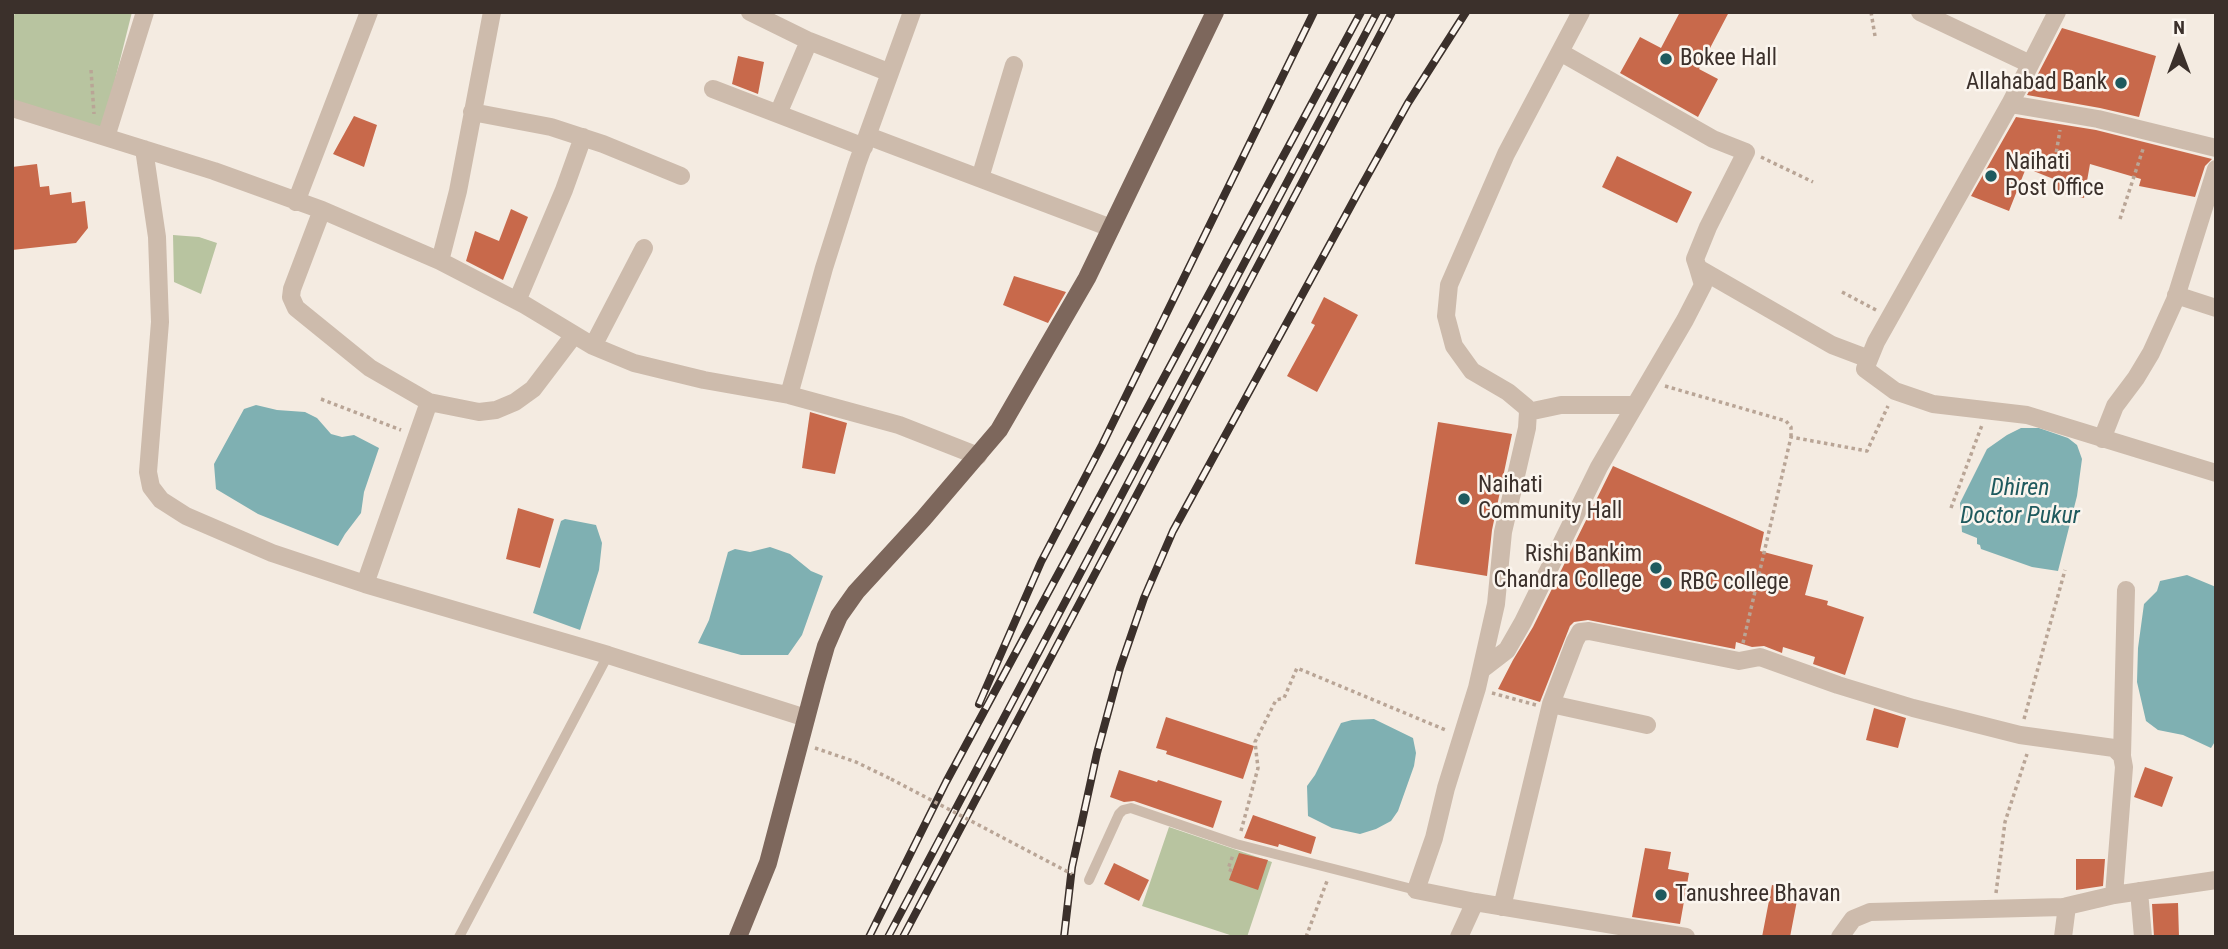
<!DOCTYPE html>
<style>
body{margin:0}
#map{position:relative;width:2228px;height:949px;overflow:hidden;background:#f4ebe1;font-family:"Roboto Condensed",sans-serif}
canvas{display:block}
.frame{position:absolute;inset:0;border:14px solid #3b302b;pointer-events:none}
.north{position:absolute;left:2144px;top:14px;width:70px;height:70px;-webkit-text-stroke:5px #fbf5ee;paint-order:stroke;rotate:0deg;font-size:19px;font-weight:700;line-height:28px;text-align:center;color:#3b302b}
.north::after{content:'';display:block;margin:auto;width:24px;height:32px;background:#3b302b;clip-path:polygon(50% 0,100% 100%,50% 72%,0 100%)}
</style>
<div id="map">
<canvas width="2228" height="949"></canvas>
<div class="frame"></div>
<div class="north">N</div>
</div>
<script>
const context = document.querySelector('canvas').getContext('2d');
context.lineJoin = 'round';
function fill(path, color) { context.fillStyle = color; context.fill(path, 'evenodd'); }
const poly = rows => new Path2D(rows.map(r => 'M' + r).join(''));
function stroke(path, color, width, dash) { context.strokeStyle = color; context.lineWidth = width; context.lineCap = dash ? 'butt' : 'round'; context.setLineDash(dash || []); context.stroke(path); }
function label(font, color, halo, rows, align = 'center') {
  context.font = font + ' "Roboto Condensed",sans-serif'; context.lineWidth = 5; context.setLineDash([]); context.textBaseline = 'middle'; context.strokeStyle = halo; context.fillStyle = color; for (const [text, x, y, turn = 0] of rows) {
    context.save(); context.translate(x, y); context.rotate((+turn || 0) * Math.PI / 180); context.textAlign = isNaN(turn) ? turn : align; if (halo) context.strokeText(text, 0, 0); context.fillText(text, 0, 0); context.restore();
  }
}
const green = poly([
 [15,12,132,12,103,128,12,103,12,24],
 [173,235,199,237,217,243,201,294,174,282],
 [1169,827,1272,862,1247,937,1236,937,1142,906]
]);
const water = poly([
 [256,405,277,410,305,412,317,418,331,434,342,437,354,435,379,448,364,492,361,513,345,534,338,546,258,514,216,489,214,464,244,409],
 [2021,428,2039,428,2068,438,2077,445,2082,459,2077,496,2058,571,2032,567,1981,549,1980,545,1977,544,1977,538,1962,532,1960,503,1987,449,2007,435],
 [565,519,596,525,602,543,599,570,580,630,533,613,561,521],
 [770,547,790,554,811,571,823,576,802,635,788,655,741,655,698,643,709,620,728,552,735,549,750,552],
 [2187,575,2216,587,2216,740,2211,748,2183,735,2158,730,2146,721,2137,682,2138,648,2144,604,2157,591,2160,581],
 [1374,719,1413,738,1416,753,1414,766,1398,811,1391,821,1376,829,1360,834,1332,828,1308,816,1307,786,1315,775,1341,723,1352,720]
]);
const building = poly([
 [1680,12,1729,12,1699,69,1718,79,1698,117,1620,73,1640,37,1661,48],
 [2062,28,2156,56,2139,117,2100,108,2027,95],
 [738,56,764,62,758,94,732,84],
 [354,116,377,125,364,167,333,154],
 [2016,117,2096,130,2212,159,2205,166,2195,197,2139,186,2141,179,2090,164,2084,198,2053,192,2056,180,2026,168,2009,211,1971,196],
 [1617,156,1692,192,1677,223,1602,187],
 [37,164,40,187,49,186,50,195,71,192,72,203,85,201,88,228,76,243,12,250,12,167],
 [511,209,528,217,503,280,466,261,475,231,499,241],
 [1014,276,1066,292,1048,323,1003,305],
 [1324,297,1358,315,1317,392,1287,376,1315,325,1311,323],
 [810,412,847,423,835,474,802,468],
 [1438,422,1512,434,1492,530,1487,576,1415,564],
 [1613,466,1764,532,1760,551,1813,565,1805,595,1828,601,1827,605,1864,617,1845,675,1813,664,1815,657,1783,647,1782,653,1764,646,1752,647,1736,642,1735,649,1588,620,1574,622,1570,626,1540,702,1498,689,1513,660,1533,627],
 [518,508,554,519,540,568,506,559],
 [1874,708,1906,718,1898,748,1866,740],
 [1166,717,1254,746,1243,779,1166,754,1167,751,1156,748],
 [2145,767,2173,777,2162,807,2134,797],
 [1119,770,1157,782,1158,780,1222,801,1213,828,1134,801,1124,802,1110,797],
 [1253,815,1316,837,1311,854,1279,844,1278,847,1244,838],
 [1645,848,1671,852,1668,869,1689,873,1680,924,1632,917],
 [1239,853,1268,860,1258,890,1229,880],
 [2076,859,2105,859,2103,886,2076,890],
 [1114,863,1149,880,1139,901,1104,884],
 [1772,885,1799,890,1790,937,1762,937],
 [2178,903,2179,937,2154,937,2152,904]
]);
const path = poly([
 [1871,12,1875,36],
 [91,70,94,114],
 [1974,88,2004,78],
 [1761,157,1813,182],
 [2054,166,2060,130],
 [2120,219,2144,146],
 [1842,292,1876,310],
 [1665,386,1786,421,1791,427,1791,436],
 [321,399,401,430],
 [1951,508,1982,425],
 [1743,643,1791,437,1867,451,1888,406],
 [1492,693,1536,705],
 [2024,719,2065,570],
 [815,748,856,762,891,779],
 [1241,831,1258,768,1255,742,1276,700,1284,698,1297,668,1448,731],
 [1232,871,1228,869,1233,855],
 [1996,893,2005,822,2027,754],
 [1306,937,1327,881]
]);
const lane = poly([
 [1089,880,1119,814,1123,810,1131,808,1236,844,1416,890],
 [459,937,608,655]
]);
const street = poly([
 [750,12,809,41,888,72],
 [1920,12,2030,64],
 [1560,52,1713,139,1746,152,1708,227,1695,259,1698,268],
 [713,89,864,147],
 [2010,104,2057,12],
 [12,108,214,171,322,210,440,261,525,305,593,346,634,363,704,380,789,395,899,425,978,456],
 [472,112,551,127,603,144,681,176],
 [778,114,809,41],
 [868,136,1111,228],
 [106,137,145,12],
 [2216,148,2098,119,2010,104,1876,342,1865,369,1895,391,1933,404,2027,415,2216,473],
 [144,149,157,237,160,322,148,472,151,487,161,500,186,516,272,553,365,584,608,655,806,718],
 [980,178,1014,65],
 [296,202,369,12],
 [322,210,292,289,291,297,296,308,370,368,429,402,479,412,496,410,515,402,533,389,574,335],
 [440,261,458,191,492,12],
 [2176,295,2216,308],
 [517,301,564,190,583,137],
 [593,346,644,248],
 [789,395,824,268,857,164,912,12],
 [1528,412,1561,405,1635,405],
 [2102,439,2115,406,2136,378,2151,353,2175,300,2216,169],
 [365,584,429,402],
 [1481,670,1507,650,1523,622,1599,467,1685,320,1703,285,1698,268,1832,345,1869,359],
 [1551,704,1647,725],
 [2122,756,2126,590],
 [2139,891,2143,937],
 [1475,902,1416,890,1434,838,1446,788,1477,688,1496,604,1503,532,1527,428,1528,412,1526,407,1508,392,1472,371,1454,346,1446,316,1449,285,1506,154,1581,12],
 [1502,907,1551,704,1575,641,1580,632,1589,631,1739,661,1760,657,1838,685,1913,708,2020,735,2114,748,2122,756,2124,767,2114,895],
 [1459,937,1475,902,1686,937],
 [1840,937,1853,919,1870,912,2063,907,2114,895,2216,880],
 [2063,937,2067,906]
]);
const primary = poly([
 [738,937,768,863,816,681,826,646,839,616,856,592,923,519,999,430,1087,278,1215,12]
]);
const rail = poly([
 [979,704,1041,562,1102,445,1314,12],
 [869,937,946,782,1361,12],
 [888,937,1377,12],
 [903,937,1392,12],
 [1064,937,1072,867,1097,753,1120,668,1144,598,1173,531,1360,189,1408,103,1466,12]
]);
const pathBridge = poly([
 [891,779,1072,874]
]);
const markers = [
 [1666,59,7,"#1f5a5e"],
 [2121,83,7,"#1f5a5e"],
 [1991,176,7,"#1f5a5e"],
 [1464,499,7,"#1f5a5e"],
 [1656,568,7,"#1f5a5e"],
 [1666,583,7,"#1f5a5e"],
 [1661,895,7,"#1f5a5e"]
];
const poiNames = [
 ["Bokee Hall",1680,59],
 ["Allahabad Bank",2107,83,"right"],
 ["Naihati",2005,163],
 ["Post Office",2005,189],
 ["Naihati",1478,486],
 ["Community Hall",1478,512],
 ["Rishi Bankim",1642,555,"right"],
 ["Chandra College",1642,581,"right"],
 ["RBC college",1680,583],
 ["Tanushree Bhavan",1675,895]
];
const waterNames = [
 ["Dhiren",2020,489],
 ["Doctor Pukur",2020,517]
];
fill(green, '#b8c4a0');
fill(water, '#7fb0b2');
fill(building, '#c8694b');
stroke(path, '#b9a596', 3.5, [3.5, 3.5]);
stroke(lane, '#cdbbac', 10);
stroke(street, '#cdbbac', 18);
stroke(primary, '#7d675c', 18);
stroke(rail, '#3b302b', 8);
stroke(rail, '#fbf5ee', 5, [16]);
stroke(pathBridge, '#b9a596', 3.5, [3.5, 3.5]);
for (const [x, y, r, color] of markers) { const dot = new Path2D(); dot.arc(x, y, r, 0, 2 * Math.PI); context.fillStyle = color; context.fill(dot); stroke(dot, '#fbf5ee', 2.5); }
label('23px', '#3b302b', '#fbf5ee', poiNames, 'left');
label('italic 24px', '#1f5a5e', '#fbf5ee', waterNames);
</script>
